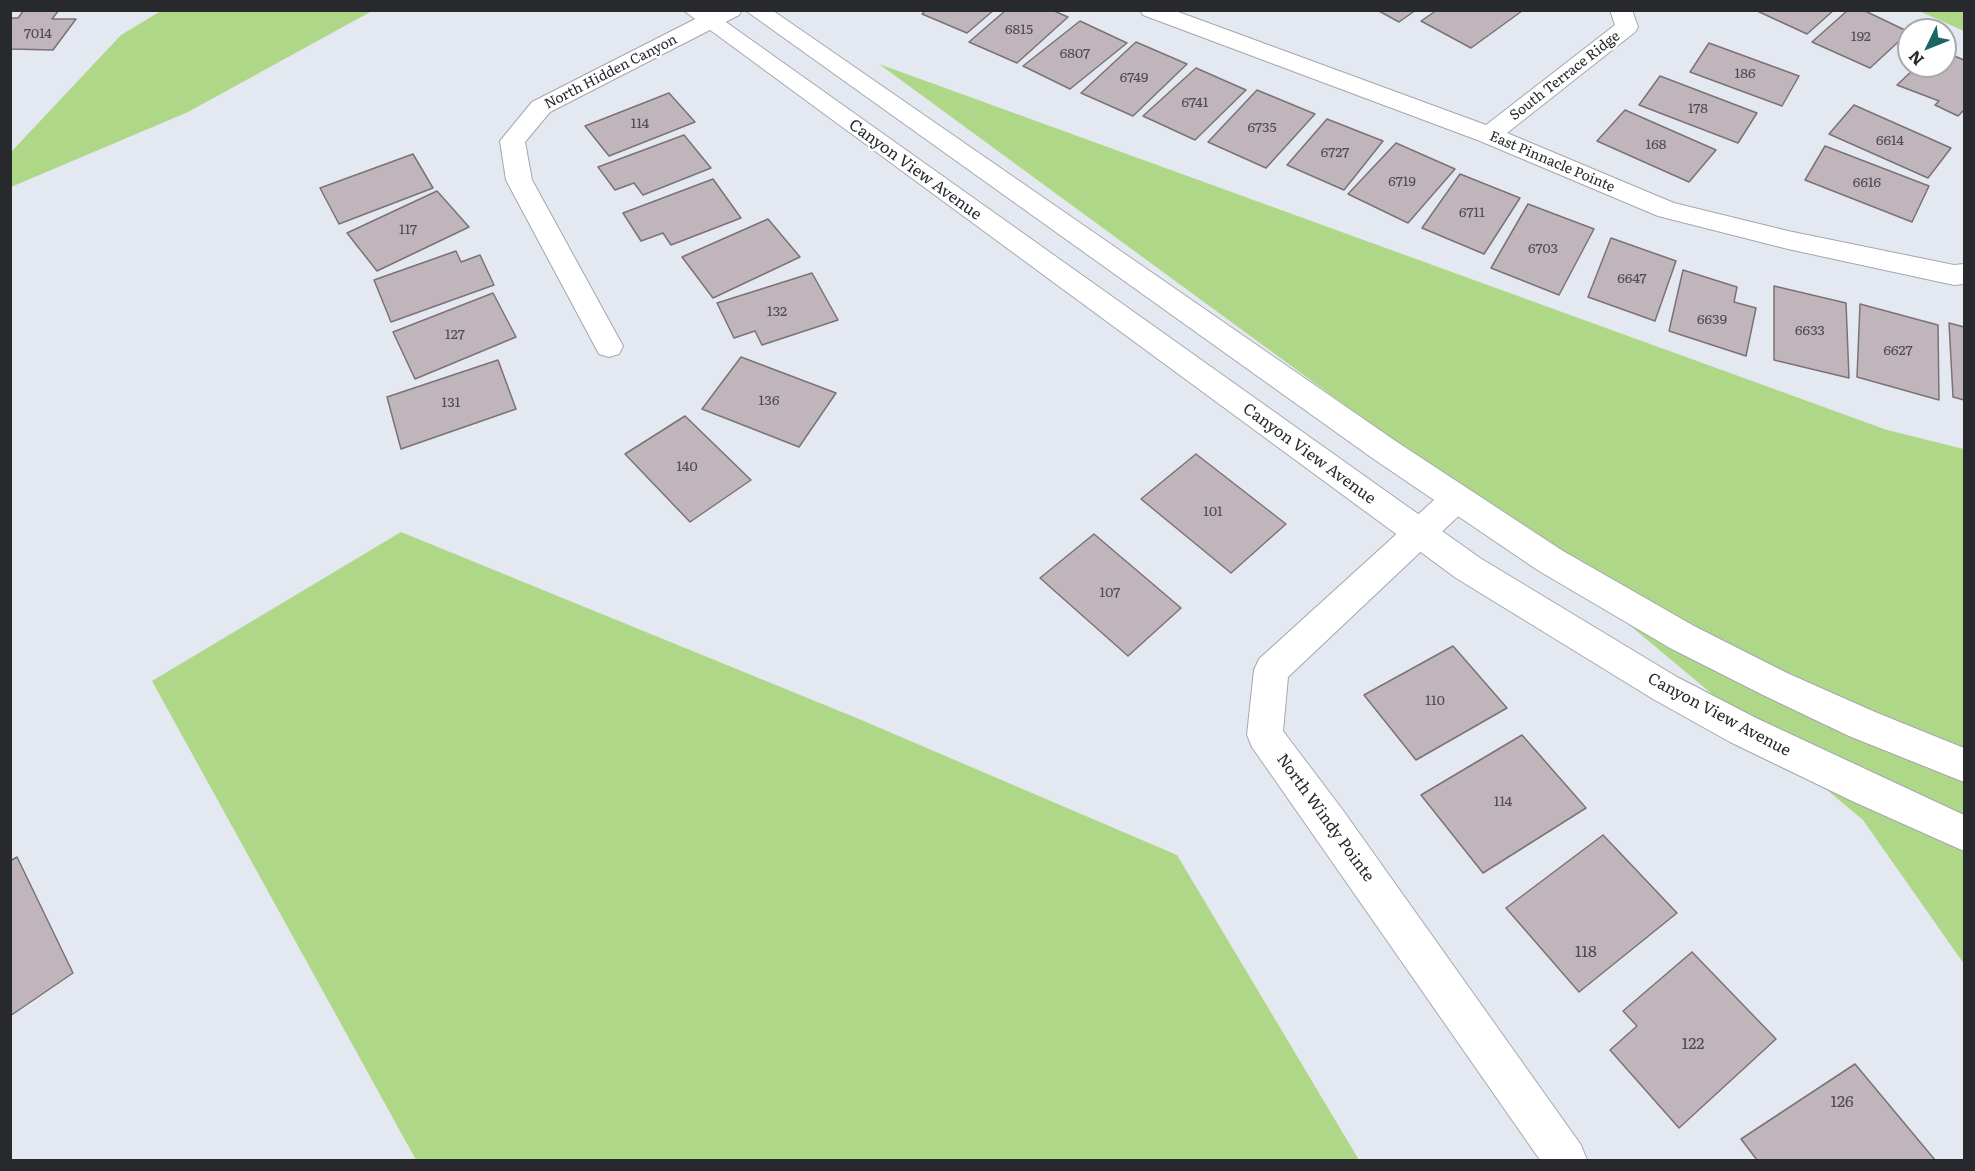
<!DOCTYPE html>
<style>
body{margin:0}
#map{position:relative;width:1975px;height:1171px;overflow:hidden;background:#e4e8f1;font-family:Literata,serif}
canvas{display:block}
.frame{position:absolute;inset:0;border:12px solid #28292d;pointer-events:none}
.north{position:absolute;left:1897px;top:18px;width:60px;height:60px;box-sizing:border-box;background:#fff;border:2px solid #a9a9ab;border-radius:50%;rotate:227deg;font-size:16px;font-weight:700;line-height:24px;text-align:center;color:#28292d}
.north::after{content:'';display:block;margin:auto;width:21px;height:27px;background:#1a6660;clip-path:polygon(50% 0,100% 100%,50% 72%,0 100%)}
</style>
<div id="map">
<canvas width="1975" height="1171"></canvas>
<div class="frame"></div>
<div class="north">N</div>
</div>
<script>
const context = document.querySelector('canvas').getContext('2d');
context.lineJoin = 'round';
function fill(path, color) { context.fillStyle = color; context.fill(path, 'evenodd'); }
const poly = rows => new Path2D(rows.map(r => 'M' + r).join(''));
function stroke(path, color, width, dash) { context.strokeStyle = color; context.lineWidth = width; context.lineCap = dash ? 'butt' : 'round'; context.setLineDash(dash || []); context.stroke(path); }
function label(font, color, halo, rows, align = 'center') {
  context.font = font + ' Literata,serif'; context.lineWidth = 4.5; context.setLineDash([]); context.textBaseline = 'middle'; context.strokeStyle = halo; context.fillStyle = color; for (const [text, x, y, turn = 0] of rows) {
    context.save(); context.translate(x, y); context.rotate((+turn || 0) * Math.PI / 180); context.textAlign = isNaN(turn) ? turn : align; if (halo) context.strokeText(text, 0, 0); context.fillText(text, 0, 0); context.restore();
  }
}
const green = poly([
 [161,11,372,11,188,112,11,187,11,152,121,35],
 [1919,11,1964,11,1964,31],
 [879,64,1887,430,1964,449,1964,964,1863,820,1518,532],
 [401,532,859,719,1177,855,1359,1160,416,1160,152,681]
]);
const building = poly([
 [24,10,59,10,52,19,76,19,53,50,10,49,10,18,18,18,24,10],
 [926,10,994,10,967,33,922,14,926,10],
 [1006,10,1052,10,1068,17,1017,63,969,42,1006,10],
 [1377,10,1416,10,1399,22,1377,10],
 [1437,10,1520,10,1522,11,1471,48,1421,21,1437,10],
 [1755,10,1834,10,1807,34,1755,10],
 [1848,10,1863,10,1909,32,1870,68,1812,42,1848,10],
 [1080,21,1127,43,1070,89,1023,66,1080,21],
 [1136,42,1187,64,1133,116,1081,93,1136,42],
 [1709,43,1799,76,1782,106,1690,72,1709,43],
 [1945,52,1964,60,1964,110,1958,116,1935,105,1939,101,1897,85,1917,66,1945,66,1945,52],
 [1196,68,1246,90,1195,140,1143,116,1196,68],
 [1660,76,1757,113,1738,143,1639,105,1660,76],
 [1257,90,1315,114,1266,168,1208,142,1257,90],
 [669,93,695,122,609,156,585,126,669,93],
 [1854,105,1951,148,1928,178,1829,134,1854,105],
 [1625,110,1716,150,1689,182,1597,141,1625,110],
 [1327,119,1383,141,1344,190,1287,165,1327,119],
 [684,135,711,168,643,195,634,183,615,190,598,167,684,135],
 [1396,143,1455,169,1408,223,1348,194,1396,143],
 [1825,146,1929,186,1912,222,1805,180,1825,146],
 [413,154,433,188,339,224,320,188,413,154],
 [1460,174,1520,198,1484,254,1422,228,1460,174],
 [713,179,741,218,671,245,663,233,641,241,623,213,713,179],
 [437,191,469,227,377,271,347,233,437,191],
 [1528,204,1594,229,1559,295,1491,268,1528,204],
 [768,219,800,257,713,298,682,257,768,219],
 [1611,238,1676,261,1655,321,1588,297,1611,238],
 [456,251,461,262,480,255,494,285,391,322,374,280,456,251],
 [1683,270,1737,287,1734,302,1756,308,1746,356,1669,331,1683,270],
 [812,273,838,320,762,345,755,331,734,338,717,303,812,273],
 [1774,286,1846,303,1849,378,1774,360,1774,286],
 [493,293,516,337,415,379,393,332,493,293],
 [1860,304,1938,325,1939,400,1857,377,1860,304],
 [1949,323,1964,327,1964,400,1953,397,1949,323],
 [741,357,836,393,799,447,702,409,741,357],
 [498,360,516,409,401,449,387,397,498,360],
 [685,416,751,480,690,522,625,454,685,416],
 [1196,454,1286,524,1231,573,1141,499,1196,454],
 [1094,534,1181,608,1128,656,1040,578,1094,534],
 [1453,646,1507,708,1416,760,1364,695,1453,646],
 [1522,735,1586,808,1483,873,1421,795,1522,735],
 [1603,835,1677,913,1579,992,1506,908,1603,835],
 [17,857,73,973,10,1016,10,861,17,857],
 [1692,952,1776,1039,1679,1128,1610,1050,1637,1026,1623,1011,1692,952],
 [1855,1064,1935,1160,1757,1160,1741,1139,1855,1064]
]);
const minor = poly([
 [713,10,742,10,739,15,550,112,525,142,532,180,623,346,619,354,609,357,599,354,506,180,500,141,532,102,713,10],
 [1140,10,1173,10,1486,125,1615,25,1610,10,1632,10,1638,27,1635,32,1507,133,1674,203,1788,231,1954,265,1964,264,1964,284,1954,285,1788,249,1658,216,1480,141,1143,15,1140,10],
 [1456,486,1467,490,1472,499,1467,508,1288,677,1283,731,1342,809,1581,1145,1587,1160,1540,1160,1252,747,1247,735,1254,670,1259,659,1445,490,1456,486]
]);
const tertiary = poly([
 [683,10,709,10,1480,558,1677,677,1756,718,1964,815,1964,851,1852,801,1730,742,1653,699,1456,578,683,10],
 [745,10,772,10,1397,442,1563,551,1694,626,1787,673,1875,712,1964,748,1964,782,1849,736,1763,695,1670,648,1539,571,1375,460,745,10]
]);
const numberNames = [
 ["6815",1019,30],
 ["7014",38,34],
 ["192",1861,37],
 ["6807",1075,54],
 ["186",1745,74],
 ["6749",1134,78],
 ["6741",1195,103],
 ["178",1698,109],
 ["114",640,124],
 ["6735",1262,128],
 ["6614",1890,141],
 ["168",1656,145],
 ["6727",1335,153],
 ["6719",1402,182],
 ["6616",1867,183],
 ["6711",1472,213],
 ["117",408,230],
 ["6703",1543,249],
 ["6647",1632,279],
 ["132",777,312],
 ["6639",1712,320],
 ["6633",1810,331],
 ["127",455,335],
 ["6627",1898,351],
 ["136",769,401],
 ["131",451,403],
 ["140",687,467],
 ["101",1213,512],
 ["107",1110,593],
 ["110",1435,701],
 ["114",1503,802]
];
const farStreetnames = [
 ["North Hidden Canyon",611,72,-27],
 ["South Terrace Ridge",1565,76,-38],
 ["East Pinnacle Pointe",1552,162,23]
];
const streetNames = [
 ["Canyon View Avenue",915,170,36],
 ["Canyon View Avenue",1309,454,36],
 ["Canyon View Avenue",1719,715,28],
 ["North Windy Pointe",1325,818,54]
];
const nearNumbernames = [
 ["118",1586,952],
 ["122",1693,1044],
 ["126",1842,1102]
];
fill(green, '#aed888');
fill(building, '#bfb5ba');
stroke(building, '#7b7277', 1.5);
stroke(minor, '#a3a7af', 2);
stroke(tertiary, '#a3a7af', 2);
fill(minor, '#fff');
fill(tertiary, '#fff');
label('14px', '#4e4c50', null, numberNames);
label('14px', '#28292d', '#fff', farStreetnames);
label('16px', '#28292d', '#fff', streetNames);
label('16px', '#4e4c50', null, nearNumbernames);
</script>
